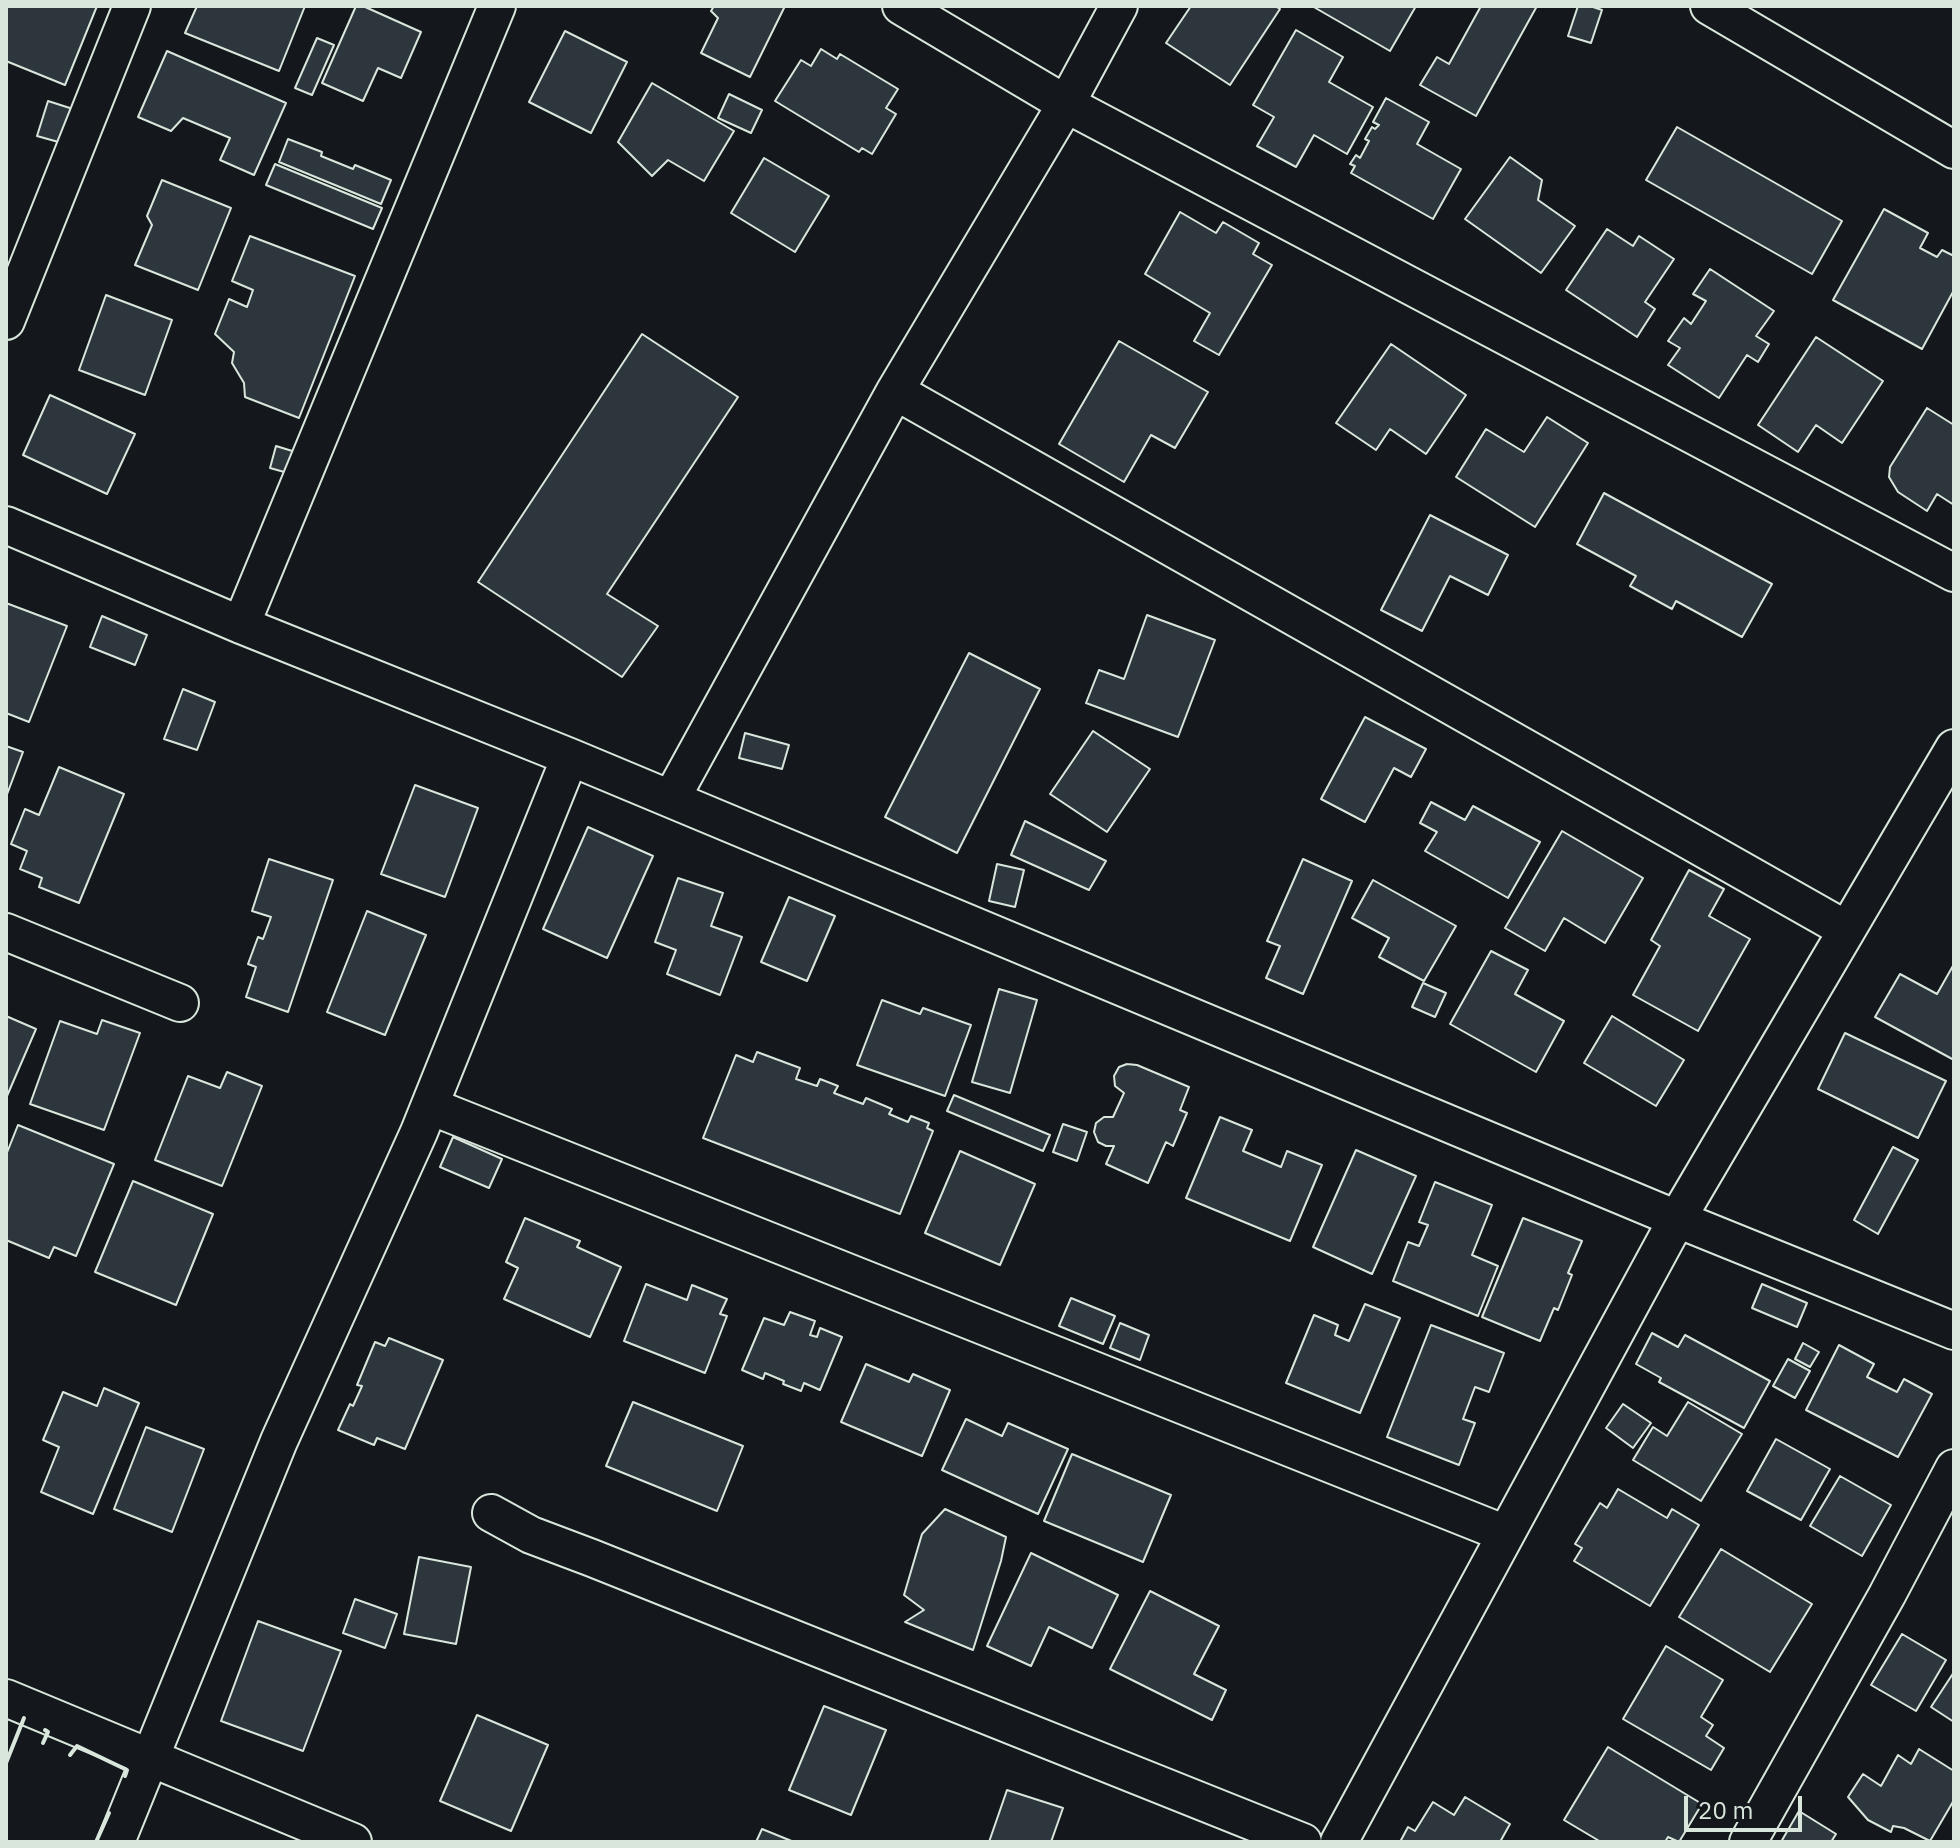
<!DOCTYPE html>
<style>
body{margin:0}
#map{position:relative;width:1960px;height:1848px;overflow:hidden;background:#14181c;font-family:"IBM Plex Sans",sans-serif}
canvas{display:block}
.frame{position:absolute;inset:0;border:8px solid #d8e6dc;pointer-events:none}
.scale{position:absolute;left:1684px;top:1796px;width:118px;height:36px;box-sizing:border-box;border:4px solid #d8e6dc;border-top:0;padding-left:10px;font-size:24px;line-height:28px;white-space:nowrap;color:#d8e6dc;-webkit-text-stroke:6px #14181c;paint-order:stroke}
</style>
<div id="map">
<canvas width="1960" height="1848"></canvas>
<div class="frame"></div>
<div class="scale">20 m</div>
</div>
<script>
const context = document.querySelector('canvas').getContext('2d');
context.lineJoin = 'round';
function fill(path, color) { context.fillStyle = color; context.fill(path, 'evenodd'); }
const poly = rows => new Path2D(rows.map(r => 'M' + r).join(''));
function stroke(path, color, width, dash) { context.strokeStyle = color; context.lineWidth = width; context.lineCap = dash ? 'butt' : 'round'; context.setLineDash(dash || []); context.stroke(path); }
const building = poly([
 [6,6,97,6,65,85,6,61,6,6],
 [197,6,305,6,279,71,185,33,197,6],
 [356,6,363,6,421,32,401,78,378,68,363,101,322,83,356,6],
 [714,6,785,6,750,77,701,53,718,18,711,11,714,6],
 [1191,6,1275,6,1280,9,1230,85,1166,43,1191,6],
 [1312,6,1416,6,1390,51,1312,6],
 [1481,6,1537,6,1476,116,1420,85,1437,57,1449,64,1481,6],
 [1578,6,1590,6,1602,10,1591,43,1568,36,1578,6],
 [1296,30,1343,57,1329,82,1373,107,1347,154,1314,135,1296,167,1257,146,1274,117,1253,105,1296,30],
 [565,31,627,62,591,133,529,102,565,31],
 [317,38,334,45,312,95,295,88,317,38],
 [821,49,837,59,840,54,898,89,886,108,896,114,872,154,862,148,859,152,775,101,801,60,811,66,821,49],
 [167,51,286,103,254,175,220,160,230,138,183,118,171,131,138,117,167,51],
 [652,83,734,131,704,181,668,160,652,176,618,142,652,83],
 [729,94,762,110,751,133,718,118,729,94],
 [1386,98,1429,122,1417,144,1461,169,1433,219,1351,173,1355,166,1350,164,1356,155,1360,158,1369,141,1365,139,1372,127,1375,129,1379,125,1373,122,1386,98],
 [48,101,73,109,62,143,37,136,48,101],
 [1677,127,1842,221,1812,274,1646,180,1677,127],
 [288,139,322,152,321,156,353,169,355,165,391,180,381,204,279,162,288,139],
 [1510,157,1542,180,1538,200,1575,226,1541,273,1465,219,1510,157],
 [764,158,829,196,795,252,731,213,764,158],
 [275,164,382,208,373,229,266,185,275,164],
 [162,180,231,208,198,290,135,265,152,225,147,216,162,180],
 [1884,209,1928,233,1920,248,1937,257,1942,250,1954,256,1954,290,1922,349,1833,300,1884,209],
 [1180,212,1216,233,1223,222,1259,243,1253,254,1272,265,1219,355,1194,341,1210,313,1145,274,1180,212],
 [1607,229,1633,246,1639,236,1674,259,1645,302,1655,309,1637,337,1566,290,1607,229],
 [250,236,355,276,299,418,245,397,244,383,232,363,234,352,215,334,229,299,247,307,253,290,232,281,250,236],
 [1710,269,1774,311,1756,336,1769,344,1758,362,1747,355,1719,398,1668,365,1680,348,1668,341,1684,318,1691,324,1706,301,1693,294,1710,269],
 [106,295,172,320,145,395,79,370,106,295],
 [642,334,738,397,607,594,658,626,622,677,478,582,642,334],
 [1816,337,1883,381,1842,443,1816,425,1798,452,1758,425,1816,337],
 [1119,341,1208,392,1175,448,1151,435,1124,482,1059,444,1119,341],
 [1391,344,1466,395,1426,454,1390,429,1376,450,1336,423,1391,344],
 [50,395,135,434,107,494,23,455,50,395],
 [1927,408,1954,425,1954,505,1937,494,1927,511,1898,492,1889,477,1890,467,1927,408],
 [1547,417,1588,443,1535,527,1456,477,1486,429,1524,452,1547,417],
 [276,446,302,454,295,475,270,468,276,446],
 [1604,493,1772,584,1742,637,1676,601,1672,609,1630,586,1636,576,1577,544,1604,493],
 [1430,515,1508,555,1488,595,1450,576,1422,631,1381,610,1430,515],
 [6,603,67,626,29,722,6,713,6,603],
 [1147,615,1215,640,1178,737,1086,703,1099,670,1124,679,1147,615],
 [102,616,147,635,135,665,90,647,102,616],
 [969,653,1040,689,957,853,885,817,969,653],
 [183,689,215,702,197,750,164,739,183,689],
 [1365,717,1426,749,1411,777,1394,768,1365,822,1321,799,1365,717],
 [1093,731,1150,769,1107,832,1050,794,1093,731],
 [745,733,789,745,782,769,739,758,745,733],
 [6,746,23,752,6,797,6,746],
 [59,767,124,794,79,903,39,887,42,878,20,869,27,851,11,844,25,809,39,815,59,767],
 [415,785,478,808,445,897,381,874,415,785],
 [1431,802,1465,820,1473,806,1540,842,1508,898,1425,851,1437,832,1420,823,1431,802],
 [1025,821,1106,861,1089,890,1011,855,1025,821],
 [588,827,653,856,607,958,543,929,588,827],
 [1562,831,1643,878,1605,943,1564,918,1545,951,1505,928,1562,831],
 [269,859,333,880,288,1012,246,997,256,967,248,964,258,937,263,939,271,917,252,911,269,859],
 [1303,859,1352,881,1303,994,1266,978,1280,946,1267,941,1303,859],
 [997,864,1024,870,1015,907,989,901,997,864],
 [1689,870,1724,889,1709,916,1750,939,1698,1031,1633,995,1660,946,1651,940,1689,870],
 [678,878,723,893,711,926,742,937,720,995,667,974,676,950,655,942,678,878],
 [1373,880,1456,926,1424,981,1379,957,1389,938,1352,918,1373,880],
 [789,897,835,916,807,981,761,962,789,897],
 [367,911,426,935,385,1035,327,1012,367,911],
 [1491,951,1528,970,1515,994,1564,1021,1536,1072,1450,1024,1491,951],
 [1954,964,1954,1060,1875,1017,1900,974,1937,994,1954,964],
 [1423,983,1446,993,1435,1017,1412,1007,1423,983],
 [999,989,1037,1000,1010,1093,972,1082,999,989],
 [882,1000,920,1014,923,1008,971,1025,945,1096,857,1065,882,1000],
 [6,1016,36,1029,7,1096,6,1096,6,1016],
 [1612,1016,1684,1060,1656,1106,1584,1063,1612,1016],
 [102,1020,140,1033,104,1130,30,1104,60,1021,97,1034,102,1020],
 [1845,1033,1946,1081,1918,1138,1818,1089,1845,1033],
 [757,1052,800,1068,796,1079,817,1086,820,1079,838,1086,834,1093,863,1104,866,1098,892,1109,889,1114,908,1122,911,1116,929,1123,927,1128,933,1131,900,1214,703,1138,736,1055,753,1062,757,1052],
 [1127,1064,1137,1065,1189,1087,1180,1110,1187,1113,1173,1146,1166,1142,1148,1183,1106,1164,1114,1146,1106,1146,1098,1142,1094,1132,1096,1123,1104,1117,1113,1117,1124,1093,1115,1086,1114,1076,1119,1067,1127,1064],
 [227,1072,262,1086,222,1186,155,1160,188,1076,220,1088,227,1072],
 [954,1095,1050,1135,1043,1151,947,1111,954,1095],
 [1220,1117,1252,1130,1243,1151,1281,1167,1287,1151,1322,1165,1290,1241,1186,1198,1220,1117],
 [1063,1124,1087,1132,1077,1161,1053,1152,1063,1124],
 [18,1125,114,1164,76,1256,54,1247,49,1258,6,1240,6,1155,18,1125],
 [453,1137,502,1159,489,1188,440,1167,453,1137],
 [1893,1147,1918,1160,1878,1234,1854,1220,1893,1147],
 [1356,1150,1416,1176,1372,1274,1313,1247,1356,1150],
 [960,1151,1035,1184,1000,1265,925,1233,960,1151],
 [133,1181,213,1214,176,1305,95,1272,133,1181],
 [1435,1182,1492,1205,1472,1255,1498,1266,1478,1316,1393,1281,1408,1242,1419,1246,1428,1225,1419,1222,1435,1182],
 [525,1218,580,1241,577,1247,621,1267,590,1337,504,1299,518,1268,506,1262,525,1218],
 [1523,1218,1582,1241,1568,1273,1572,1275,1558,1310,1554,1308,1540,1341,1482,1317,1523,1218],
 [646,1284,687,1300,692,1285,727,1299,720,1314,727,1316,705,1373,624,1341,646,1284],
 [1762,1284,1807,1303,1797,1327,1752,1308,1762,1284],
 [1071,1298,1115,1316,1103,1344,1059,1326,1071,1298],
 [1365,1304,1400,1318,1360,1413,1286,1383,1314,1315,1338,1325,1335,1335,1349,1341,1365,1304],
 [790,1312,815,1321,810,1335,817,1337,820,1328,842,1337,820,1390,804,1383,801,1391,783,1384,784,1381,765,1373,763,1379,742,1370,764,1318,784,1325,790,1312],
 [1120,1323,1149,1335,1140,1360,1110,1348,1120,1323],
 [1431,1325,1504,1353,1489,1392,1475,1387,1463,1419,1475,1423,1459,1465,1387,1437,1431,1325],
 [1652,1333,1678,1347,1685,1335,1770,1381,1744,1428,1659,1382,1661,1378,1636,1364,1652,1333],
 [389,1338,443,1360,405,1449,377,1438,374,1445,338,1430,350,1404,353,1406,362,1386,357,1385,375,1342,385,1346,389,1338],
 [1803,1343,1819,1352,1810,1367,1795,1359,1803,1343],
 [1839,1345,1874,1364,1867,1377,1897,1392,1904,1379,1932,1394,1898,1457,1806,1410,1839,1345],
 [1788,1359,1810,1371,1795,1398,1773,1386,1788,1359],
 [866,1364,909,1382,913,1374,950,1390,922,1456,841,1422,866,1364],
 [104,1388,139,1403,93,1514,41,1492,59,1447,43,1440,63,1392,97,1406,104,1388],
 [633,1402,743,1446,717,1511,606,1466,633,1402],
 [1688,1402,1742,1434,1701,1501,1633,1460,1653,1427,1667,1436,1688,1402],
 [1623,1404,1651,1423,1633,1448,1606,1428,1623,1404],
 [966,1419,1002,1436,1008,1423,1068,1449,1038,1514,942,1470,966,1419],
 [146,1427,204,1449,172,1532,114,1509,146,1427],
 [1776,1439,1830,1469,1801,1520,1747,1491,1776,1439],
 [1072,1454,1171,1495,1143,1562,1044,1521,1072,1454],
 [1840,1476,1891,1505,1862,1556,1810,1526,1840,1476],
 [1618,1489,1667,1518,1672,1509,1699,1525,1650,1606,1574,1561,1582,1548,1575,1544,1600,1503,1607,1508,1618,1489],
 [945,1509,1006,1537,1001,1561,973,1650,905,1622,924,1610,904,1595,922,1534,945,1509],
 [1721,1549,1812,1604,1770,1672,1679,1617,1721,1549],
 [1031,1553,1118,1595,1092,1648,1049,1627,1031,1666,987,1646,1031,1553],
 [419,1557,471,1567,456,1644,404,1634,419,1557],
 [1150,1591,1219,1626,1194,1674,1226,1690,1212,1720,1110,1669,1150,1591],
 [355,1599,397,1614,385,1648,343,1633,355,1599],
 [258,1621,341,1651,303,1751,221,1721,258,1621],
 [1902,1634,1946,1660,1916,1711,1871,1685,1902,1634],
 [1666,1646,1723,1680,1701,1717,1713,1725,1706,1736,1724,1748,1711,1770,1623,1719,1666,1646],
 [1954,1672,1954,1722,1931,1707,1954,1672],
 [824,1706,886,1730,851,1815,789,1790,824,1706],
 [477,1715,548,1745,511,1831,440,1801,477,1715],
 [1608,1747,1702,1804,1679,1842,1668,1837,1665,1842,1601,1842,1564,1820,1608,1747],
 [1919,1749,1954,1771,1954,1800,1930,1841,1904,1828,1893,1826,1891,1832,1868,1820,1848,1797,1863,1774,1881,1786,1898,1755,1911,1764,1919,1749],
 [1007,1790,1063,1808,1051,1842,989,1842,1007,1790],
 [1465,1797,1510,1824,1500,1842,1400,1842,1408,1827,1415,1831,1433,1802,1454,1815,1465,1797],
 [1799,1811,1836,1834,1831,1842,1781,1842,1799,1811],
 [762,1829,794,1842,756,1842,762,1829]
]);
const minor = poly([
 [901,6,1066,104,1954,573],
 [1709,6,1954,150],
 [6,321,132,6],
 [895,391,1847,930],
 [6,525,241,625,570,757,1677,1219,1954,1331],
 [241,625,497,6],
 [671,799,895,391,1066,104,1119,6],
 [6,932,180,1003],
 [430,1106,1506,1534],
 [491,1513,531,1535,592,1558,1303,1842],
 [6,1698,353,1842],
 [116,1842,279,1441,419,1132,570,757],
 [1339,1842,1677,1219,1954,748],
 [1748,1842,1887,1595,1954,1468]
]);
const wall = poly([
 [43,1743,48,1732,45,1730],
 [70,1755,77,1746,127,1770,125,1776],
 [6,1763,24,1718],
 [96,1842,109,1813]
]);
fill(building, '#2c363c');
stroke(building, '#d8e6dc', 2);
stroke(minor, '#d8e6dc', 40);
stroke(minor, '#14181c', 36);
stroke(wall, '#d8e6dc', 4);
</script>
